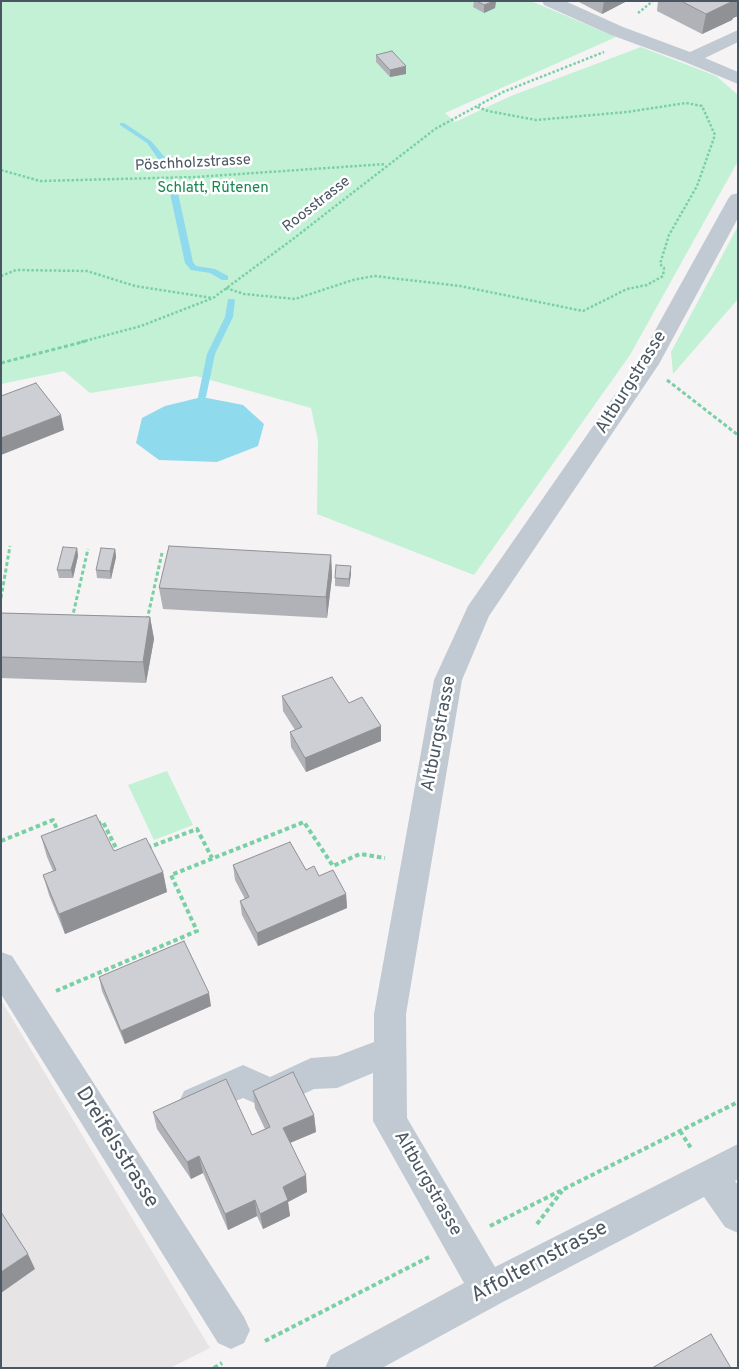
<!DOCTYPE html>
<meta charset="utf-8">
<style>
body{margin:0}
#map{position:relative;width:739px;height:1369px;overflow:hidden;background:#f5f3f3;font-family:Overpass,sans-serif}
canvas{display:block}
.frame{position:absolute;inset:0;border:2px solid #4a5661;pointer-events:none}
</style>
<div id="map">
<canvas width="739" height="1369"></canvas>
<div class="frame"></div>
</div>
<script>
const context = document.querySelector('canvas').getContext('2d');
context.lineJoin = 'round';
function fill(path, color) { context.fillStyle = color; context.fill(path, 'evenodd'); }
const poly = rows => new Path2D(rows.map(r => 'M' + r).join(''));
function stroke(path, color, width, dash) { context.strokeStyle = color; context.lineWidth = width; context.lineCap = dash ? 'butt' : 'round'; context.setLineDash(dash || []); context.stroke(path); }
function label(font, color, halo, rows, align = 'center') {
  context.font = font + ' Overpass,sans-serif'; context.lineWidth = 5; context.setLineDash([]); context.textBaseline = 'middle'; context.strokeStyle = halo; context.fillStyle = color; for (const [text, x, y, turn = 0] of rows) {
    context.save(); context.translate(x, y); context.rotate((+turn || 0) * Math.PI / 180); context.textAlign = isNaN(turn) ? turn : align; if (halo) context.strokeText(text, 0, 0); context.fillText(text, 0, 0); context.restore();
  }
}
const education = poly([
 [1,1000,210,1348,170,1368,1,1368]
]);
const green = poly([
 [1,1,531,1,616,37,445,113,455,122,511,96,641,47,716,76,738,95,738,161,630,355,474,575,317,514,318,440,311,408,196,376,90,393,64,371,1,384],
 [738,226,738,299,673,374,671,352],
 [167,771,193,825,154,840,128,785]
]);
const water = poly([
 [202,397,243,405,264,424,258,446,217,462,159,460,136,443,142,418,165,406]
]);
const stream = poly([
 [120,123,124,123,151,141,172,166,172,170,166,170,147,143,120,125,120,123],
 [169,182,176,184,193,262,196,266,215,269,228,276,228,280,222,280,210,273,191,270,185,263,168,184,169,182],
 [228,299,234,299,235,301,233,317,215,354,206,397,202,400,199,399,198,397,207,354,225,317,228,299]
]);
const pathFar2 = poly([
 [638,13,653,1],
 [1,170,40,181,196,177,386,164],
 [1,276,16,270,87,271,135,286,212,298],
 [226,288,244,294,295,299,353,280,374,276,460,286,583,311,627,289,647,285,663,276,664,268,660,264,669,235,697,186,715,135,702,106,686,103,627,112,536,120,488,111,477,107],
 [81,342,141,326,213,298,293,239,435,129,503,92,604,52]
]);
const pathFar1 = poly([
 [1,363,86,341],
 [667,380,738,435],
 [1,598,10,546],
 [72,619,88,549],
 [147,620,162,553]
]);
const path = poly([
 [97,824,103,822,118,852],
 [1,841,53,820,59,834],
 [147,848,197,829,212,858],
 [56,991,197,931,171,875,304,822,333,866,360,854,385,858],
 [680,1131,691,1148],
 [537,1224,562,1191],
 [490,1226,738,1102],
 [265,1341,429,1257],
 [214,1368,222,1363]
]);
const minor = poly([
 [542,1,565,1,623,27,690,52,738,30,738,42,705,58,738,72,738,84,685,62,611,35,544,5,542,1],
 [738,193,738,218,659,364,489,616,462,680,406,1014,407,1118,495,1267,738,1144,738,1179,735,1181,738,1185,738,1233,725,1227,704,1197,501,1303,382,1368,325,1368,331,1355,464,1283,373,1121,373,1073,337,1088,314,1089,270,1110,243,1098,196,1118,184,1113,179,1102,184,1091,243,1065,270,1077,311,1058,337,1056,374,1042,374,1014,434,680,468,606,637,363,728,199,731,195,738,193],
 [1,952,12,956,244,1317,250,1330,244,1343,231,1349,218,1343,1,994,1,952]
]);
const wall = poly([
 [474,1,496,1,495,8,484,13,473,7],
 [577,1,627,1,602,14],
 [658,1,738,1,738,16,733,18,732,20,702,34,657,11],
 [376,55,406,74,390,77,376,62],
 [77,548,78,556,73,578,59,578,57,570],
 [115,549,116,557,111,579,97,578,96,570],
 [331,555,332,577,327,618,163,609,159,588],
 [351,574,349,587,335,586,335,578],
 [1,613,150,617,154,639,146,683,1,678],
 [282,696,349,703,381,741,306,772,291,747,290,732,295,730,283,711],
 [41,836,114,851,163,872,167,892,65,934,49,895,43,875,53,871,47,857],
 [233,865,306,870,319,876,346,894,347,908,258,946,242,915,240,901,245,899,235,880],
 [99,977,211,1006,125,1044,102,991],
 [253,1091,314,1115,316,1132,290,1143,307,1192,288,1202,290,1216,263,1229,257,1216,228,1230,203,1173,191,1179,157,1129,153,1112,252,1135,265,1129,255,1108]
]);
const shadedWall = poly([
 [494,1,496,1,495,8,484,13,484,5],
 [604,1,627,1,602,14],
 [733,1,738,1,738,16,733,18,732,20,702,34,706,14],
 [406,66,406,74,390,77,390,70],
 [61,415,64,430,1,455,1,438],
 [77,548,78,556,73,578,71,570],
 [115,549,116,557,111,579,110,571],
 [331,555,332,577,327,618,326,597],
 [351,566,351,574,349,587,349,579],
 [150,617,154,639,146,683,143,662],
 [381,726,381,741,306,772,305,758],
 [163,872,167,892,65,934,59,914],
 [346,894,347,908,258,946,257,933],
 [209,993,211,1006,125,1044,121,1031],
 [314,1115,316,1132,285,1145,283,1128],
 [199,1156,203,1173,191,1179,187,1162],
 [306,1175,307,1192,288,1202,290,1216,263,1229,260,1214,283,1187],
 [255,1200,257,1216,228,1230,225,1214],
 [28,1254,35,1269,1,1293,1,1272]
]);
const building = poly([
 [477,1,494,1,484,5,477,1],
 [681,1,733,1,706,14,681,1],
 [392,51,406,66,390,70,376,55,392,51],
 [36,383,61,415,1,438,1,396,36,383],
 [169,546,331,555,326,597,159,588,169,546],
 [63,547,77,548,71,570,57,570,63,547],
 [101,548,115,549,110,571,96,570,101,548],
 [336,565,351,566,349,579,335,578,336,565],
 [1,613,150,617,143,662,1,657,1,613],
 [332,677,349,703,362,697,381,726,305,758,290,732,302,727,282,696,332,677],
 [96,815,114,851,146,838,163,872,59,914,43,875,56,870,41,836,96,815],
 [290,842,306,870,314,866,319,876,333,870,346,894,257,933,240,901,249,897,233,865,290,842],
 [184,941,209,993,121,1031,99,977,184,941],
 [293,1072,314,1115,283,1128,306,1175,283,1187,288,1200,260,1214,255,1200,225,1214,199,1156,187,1162,153,1112,226,1079,252,1135,270,1127,253,1091,293,1072],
 [1,1212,28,1254,1,1272,1,1212],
 [711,1334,731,1368,652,1368,711,1334]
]);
const farStreetnames = [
 ["Pöschholzstrasse",193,164,-3],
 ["Roosstrasse",317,205,-38]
];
const farParknames = [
 ["Schlatt, Rütenen",213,189]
];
const streetNames = [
 ["Altburgstrasse",632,383,-58],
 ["Altburgstrasse",440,734,-79],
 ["Altburgstrasse",427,1184,60]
];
const nearStreetnames = [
 ["Dreifelsstrasse",116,1148,58],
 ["Affolternstrasse",540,1263,-28]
];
fill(education, '#e6e4e5');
fill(green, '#c3f1d5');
fill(water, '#90daee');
fill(stream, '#90daee');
stroke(pathFar2, '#7ad0a6', 2.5, [2.5, 2]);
stroke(pathFar1, '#7ad0a6', 3, [4, 2.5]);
stroke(path, '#7ad0a6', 4, [4.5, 3]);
fill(minor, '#c1cad2');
fill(wall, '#b0b2b7');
fill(shadedWall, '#909195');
fill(building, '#cdcfd5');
stroke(building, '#909195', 1);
label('15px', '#4a5661', '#fff', farStreetnames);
label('15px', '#17864f', '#fff', farParknames);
label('18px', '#4a5661', '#fff', streetNames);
label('21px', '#4a5661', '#fff', nearStreetnames);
</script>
